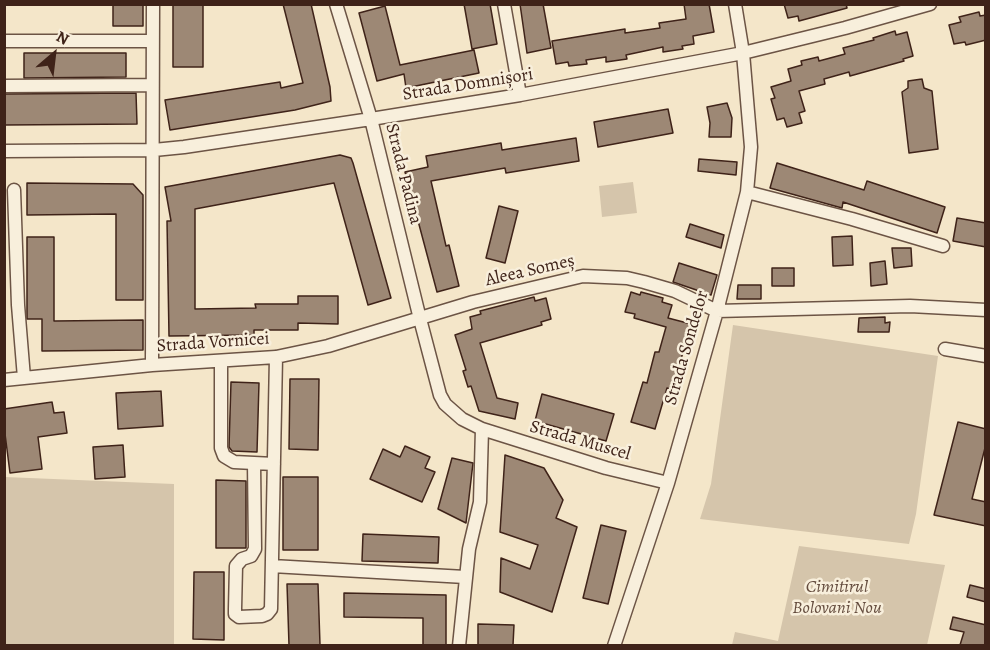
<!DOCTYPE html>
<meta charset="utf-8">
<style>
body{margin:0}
#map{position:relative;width:990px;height:650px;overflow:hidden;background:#f4e6c9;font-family:Alegreya,serif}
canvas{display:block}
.frame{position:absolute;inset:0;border:6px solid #3f2319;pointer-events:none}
.north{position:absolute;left:24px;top:24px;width:60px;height:60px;-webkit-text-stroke:4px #f8efdc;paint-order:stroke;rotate:28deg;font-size:16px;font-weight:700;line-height:24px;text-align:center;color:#3f2319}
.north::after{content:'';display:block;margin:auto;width:21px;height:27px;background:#3f2319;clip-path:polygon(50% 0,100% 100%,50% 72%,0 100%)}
</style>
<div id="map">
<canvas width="990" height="650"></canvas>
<div class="frame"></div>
<div class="north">N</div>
</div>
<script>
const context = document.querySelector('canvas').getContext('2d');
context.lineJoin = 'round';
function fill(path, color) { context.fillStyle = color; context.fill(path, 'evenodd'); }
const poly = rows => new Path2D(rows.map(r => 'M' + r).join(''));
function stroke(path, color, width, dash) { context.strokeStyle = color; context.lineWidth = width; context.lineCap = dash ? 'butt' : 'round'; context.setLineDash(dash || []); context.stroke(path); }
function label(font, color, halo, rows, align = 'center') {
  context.font = font + ' Alegreya,serif'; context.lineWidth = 5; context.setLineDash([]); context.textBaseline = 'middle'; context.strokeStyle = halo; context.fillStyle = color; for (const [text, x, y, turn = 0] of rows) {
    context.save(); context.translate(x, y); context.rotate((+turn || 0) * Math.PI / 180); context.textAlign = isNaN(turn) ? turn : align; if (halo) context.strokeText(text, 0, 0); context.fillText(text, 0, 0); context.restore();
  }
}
const green = poly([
 [633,182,637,213,602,217,599,186],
 [733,325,938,356,916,514,909,544,700,519,711,484],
 [5,477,174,484,174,645,5,645],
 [799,546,945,565,927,645,732,645,735,632,778,641]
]);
const building = poly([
 [113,4,143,4,143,26,113,26,113,4],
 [173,4,203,4,203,67,173,67,173,4],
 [283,4,311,4,330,87,331,101,295,110,170,130,165,100,280,82,281,88,303,83,283,4],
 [464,4,490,4,497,44,472,49,464,4],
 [520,4,543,4,551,48,527,53,520,4],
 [684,4,709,4,714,32,693,36,694,44,682,46,683,49,663,52,663,47,626,55,627,59,606,62,606,57,586,60,587,64,569,66,568,62,556,64,552,41,625,29,625,33,660,28,659,23,686,19,684,4],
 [784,4,846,4,847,8,799,21,798,16,788,18,784,4],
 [385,6,400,65,474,50,479,73,406,88,404,74,377,81,359,13,385,6],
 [979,12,980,16,986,15,986,40,966,45,965,42,954,44,949,25,961,22,959,17,979,12],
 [895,31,896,35,907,32,913,56,903,59,904,61,850,76,849,72,824,79,825,84,799,91,805,111,799,113,802,123,787,127,784,118,777,120,771,99,775,98,771,87,791,81,788,69,802,65,801,61,818,57,819,61,845,54,843,48,874,40,873,38,895,31],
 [24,53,126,53,126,77,24,78,24,53],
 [922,79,924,88,932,91,938,149,909,153,902,92,908,88,908,81,922,79],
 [136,93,137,124,4,125,4,94,136,93],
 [727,103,732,118,731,137,709,137,710,123,707,107,727,103],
 [668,109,673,133,598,147,594,122,668,109],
 [576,138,579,161,506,173,505,168,431,181,446,246,449,245,459,286,437,292,405,172,428,167,426,156,501,143,502,150,576,138],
 [340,155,351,158,353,163,391,298,368,305,334,183,195,209,195,309,256,308,255,304,298,304,298,296,338,296,338,324,298,323,298,330,254,330,254,335,169,336,167,221,171,221,165,187,340,155],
 [699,159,737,162,736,175,698,171,699,159],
 [777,163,864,190,867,181,945,207,937,233,843,202,842,208,770,188,777,163],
 [27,183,133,184,143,195,143,300,116,300,116,214,27,215,27,183],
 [499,206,518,211,505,263,486,258,499,206],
 [957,218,986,223,986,247,953,241,957,218],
 [690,224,724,235,721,248,686,237,690,224],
 [852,236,853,265,833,266,832,237,852,236],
 [27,237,54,237,54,321,143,320,143,350,42,351,42,319,27,319,27,237],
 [892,248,911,248,912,266,894,268,892,248],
 [885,261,887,284,871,286,870,263,885,261],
 [679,263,717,275,711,295,673,282,679,263],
 [772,268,794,268,794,286,772,286,772,268],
 [738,285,761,285,761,299,737,299,738,285],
 [631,292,640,295,641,292,663,298,662,302,672,305,668,318,691,324,681,359,685,360,678,386,675,385,673,390,667,388,655,429,631,422,643,382,647,383,655,352,659,352,666,327,634,318,635,314,625,312,631,292],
 [534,297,535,301,546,298,551,319,541,322,542,325,480,343,497,398,518,403,515,419,479,411,471,386,468,387,463,371,466,370,455,335,472,329,470,317,481,314,480,311,534,297],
 [885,317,885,323,890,322,889,332,858,332,859,318,885,317],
 [290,379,319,379,318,450,289,449,290,379],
 [231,382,259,383,257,452,232,451,229,447,231,382],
 [161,391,163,426,118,429,116,393,161,391],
 [542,394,614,414,606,441,535,421,542,394],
 [52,402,54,413,64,412,67,433,38,437,42,469,10,473,4,426,4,409,52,402],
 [958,422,986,429,986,444,972,499,986,502,986,526,934,515,958,422],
 [123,445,125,477,95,479,93,447,123,445],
 [405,446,430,457,425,468,435,472,422,502,370,479,383,449,400,457,405,446],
 [505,455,544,468,563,500,556,518,577,527,552,612,500,592,501,558,530,569,538,545,500,532,505,455],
 [452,458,473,463,466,523,438,509,452,458],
 [283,477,318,477,318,550,283,550,283,477],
 [216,480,246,481,246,548,216,548,216,480],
 [601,525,626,531,608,604,583,598,601,525],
 [363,534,439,537,438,563,362,561,363,534],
 [194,572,224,572,224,640,193,639,194,572],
 [287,584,318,584,320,645,289,645,287,584],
 [970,585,986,589,986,602,967,597,970,585],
 [344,593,446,595,446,645,423,645,423,618,344,617,344,593],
 [953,617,986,625,986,645,960,645,964,632,950,629,953,617],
 [478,624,514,625,513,645,478,645,478,624]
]);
const minor = poly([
 [336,4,371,119,420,319,440,395,445,404,462,419,482,429,606,468,668,483],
 [504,4,520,95],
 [4,41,152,41],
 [4,86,152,85],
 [4,151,154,150,184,147,371,119,520,95,743,53,845,28,930,4],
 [14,190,18,305,24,378],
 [747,192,852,219,943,246],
 [945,349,986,356],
 [221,361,221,448,224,456,234,462,274,464],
 [152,365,153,4],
 [4,380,152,365,276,357,328,346,473,302,583,276,627,278,644,282,675,291,717,311,910,306,986,310],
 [254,463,255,549,251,556,242,559,236,566,235,609,235,614,239,617,262,616,267,614,271,609,276,357],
 [272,566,465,577],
 [459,646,469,549,480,502,482,429],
 [614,646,668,483,717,311,747,192,751,147,743,53,735,4]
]);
const streetNames = [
 ["Strada Domnișori",468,85,-9],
 ["Strada Padina",403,174,76],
 ["Aleea Someș",530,271,-13],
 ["Strada Vornicei",213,343,-4],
 ["Strada Sondelor",687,348,-74],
 ["Strada Muscel",580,441,16]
];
const parkNames = [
 ["Cimitirul",837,588],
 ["Bolovani Nou",837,609]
];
fill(green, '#d5c5ab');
fill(building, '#9d8875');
stroke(building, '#3f2319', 1.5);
stroke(minor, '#6c5445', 15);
stroke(minor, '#f8efdc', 12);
label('18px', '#3f2319', '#f8efdc', streetNames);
label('italic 18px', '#644c3e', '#f8efdc', parkNames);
</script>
